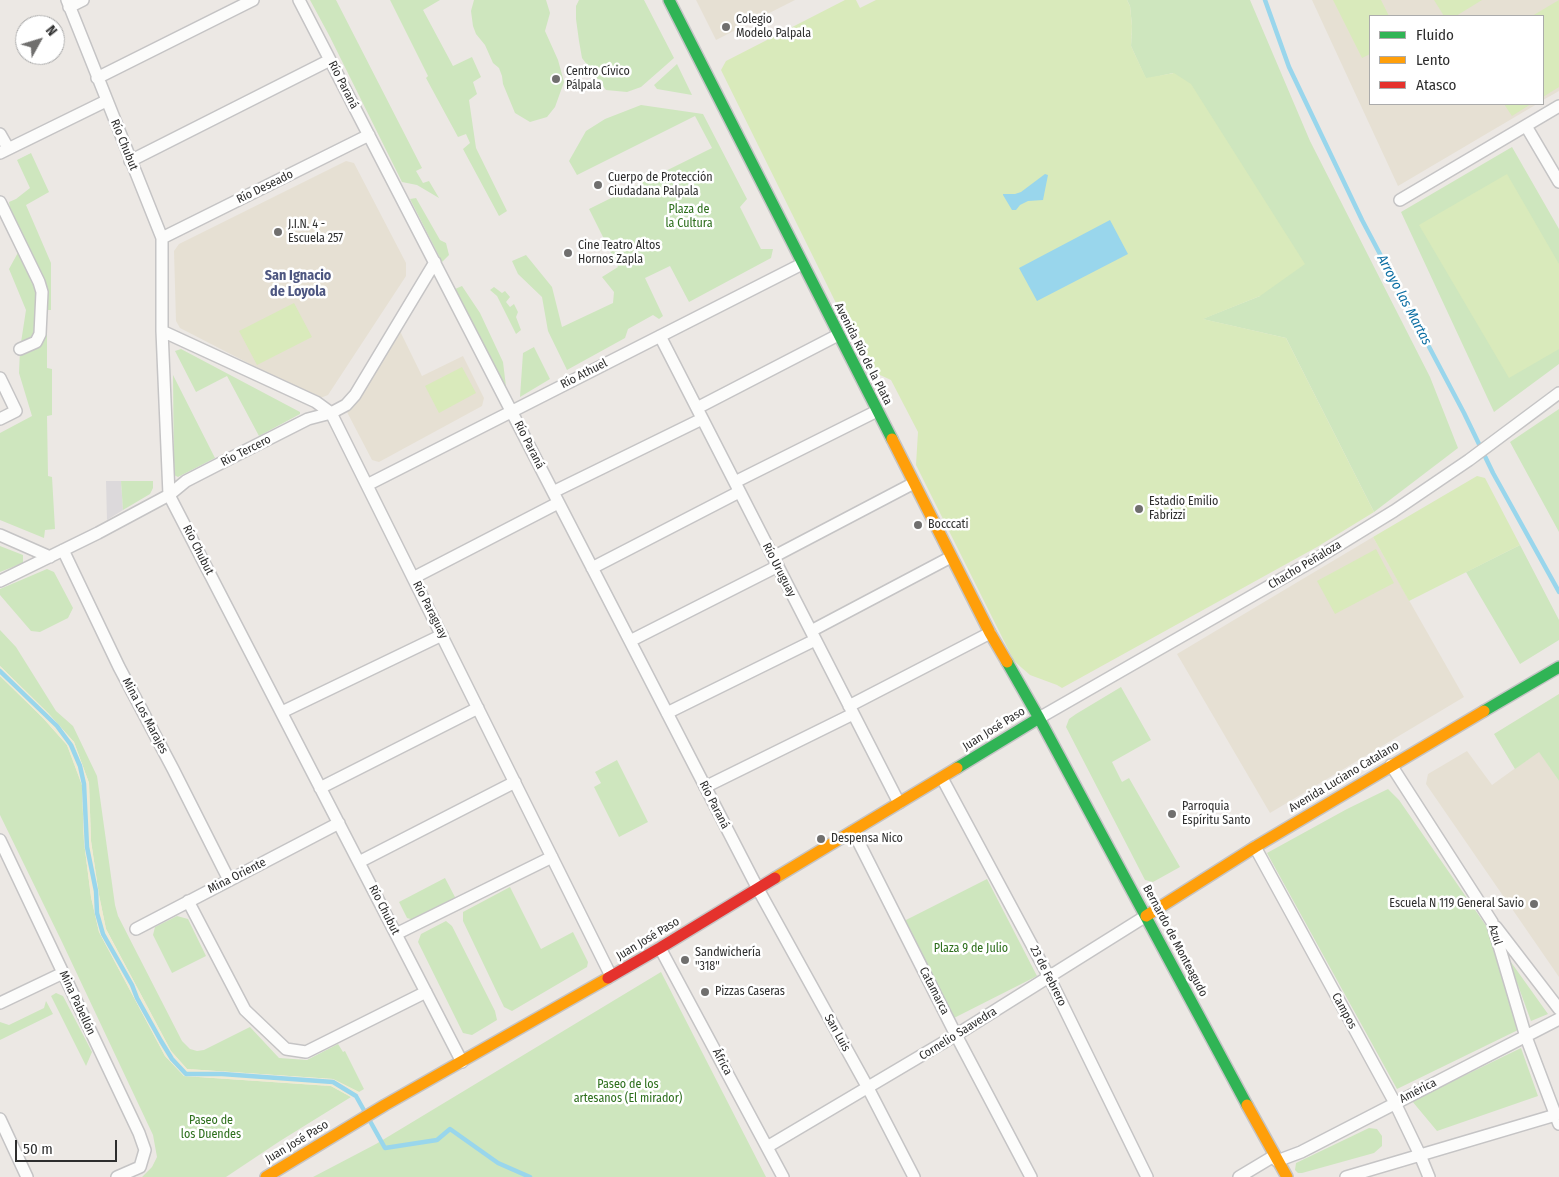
<!DOCTYPE html>
<meta charset="utf-8">
<style>
body{margin:0}
#map{position:relative;width:1559px;height:1177px;overflow:hidden;background:#ece8e4;font-family:"Fira Sans Condensed",sans-serif}
canvas{display:block}
.legend{position:absolute;left:1369px;top:15px;width:175px;height:90px;box-sizing:border-box;background:#fff;border:1px solid #ababab;margin:0;padding:6px 9px;list-style:none;font-size:15px;color:#2e2e2e}
.legend li{display:flex;align-items:center;gap:10px;height:25px}
.legend b{width:25px;border:1px solid #ababab}
.north{position:absolute;left:15px;top:15px;width:50px;height:50px;box-sizing:border-box;background:#fff;border:1px solid #ababab;border-radius:50%;rotate:51deg;font-size:14px;font-weight:700;line-height:20px;text-align:center;color:#2e2e2e}
.north::after{content:'';display:block;margin:auto;width:18px;height:22px;background:#706f6e;clip-path:polygon(50% 0,100% 100%,50% 72%,0 100%)}
.scale{position:absolute;left:15px;top:1140px;width:102px;height:22px;box-sizing:border-box;border:2px solid #2e2e2e;border-top:0;padding-left:6px;font-size:15px;line-height:18px;white-space:nowrap;color:#2e2e2e;-webkit-text-stroke:4px #fff;paint-order:stroke}
</style>
<div id="map">
<canvas width="1559" height="1177"></canvas>
<ul class="legend">
<li><b style="height:6px;background:#30b455"></b>Fluido</li>
<li><b style="height:6px;background:#ff9f0a"></b>Lento</li>
<li><b style="height:6px;background:#e5322d"></b>Atasco</li>
</ul>
<div class="north">N</div>
<div class="scale">50 m</div>
</div>
<script>
const context = document.querySelector('canvas').getContext('2d');
context.lineJoin = 'round';
function fill(path, color) { context.fillStyle = color; context.fill(path, 'evenodd'); }
const poly = rows => new Path2D(rows.map(r => 'M' + r).join(''));
function stroke(path, color, width, dash) { context.strokeStyle = color; context.lineWidth = width; context.lineCap = dash ? 'butt' : 'round'; context.setLineDash(dash || []); context.stroke(path); }
function label(font, color, halo, rows, align = 'center') {
  context.font = font + ' "Fira Sans Condensed",sans-serif'; context.lineWidth = 5; context.setLineDash([]); context.textBaseline = 'middle'; context.strokeStyle = halo; context.fillStyle = color; for (const [text, x, y, turn = 0] of rows) {
    context.save(); context.translate(x, y); context.rotate((+turn || 0) * Math.PI / 180); context.textAlign = isNaN(turn) ? turn : align; if (halo) context.strokeText(text, 0, 0); context.fillText(text, 0, 0); context.restore();
  }
}
const industrial = poly([
 [106,481,121,481,123,510,107,520]
]);
const education = poly([
 [696,0,795,0,716,40],
 [1312,0,1559,0,1559,91,1543,100,1543,16,1370,16,1370,104,1537,104,1398,186],
 [346,161,354,163,406,263,406,276,328,395,318,399,180,328,176,321,174,251,179,244],
 [397,325,422,376,463,356,484,398,482,406,379,462,372,460,347,412,351,400],
 [1373,537,1464,697,1270,813,1177,654],
 [1467,751,1492,785,1539,751,1559,781,1559,977,1426,784,1428,774]
]);
const green = poly([
 [310,0,336,0,422,168,416,171,423,183,429,181,439,198,417,185,402,182,330,37],
 [390,0,440,0,423,10,453,66,472,57,481,77,473,82,477,94,469,100,476,148,507,211,499,216,463,149,470,143,466,134,458,137,426,78,428,76],
 [474,0,546,0,550,13,545,31,558,60,564,82,555,107,547,117,530,122,515,113,503,84,502,76,499,68,493,63,485,45,476,34,473,26,471,11],
 [579,0,644,0,674,58,641,87,627,92,606,90,582,58,579,41,576,19,576,6],
 [1127,0,1250,0,1310,141,1430,377,1458,448,1374,512,1286,338,1202,319,1260,296,1173,73,1146,79,1131,46,1132,26,1130,6],
 [677,64,692,95,657,89,654,85],
 [641,105,703,114,747,199,740,207,761,249,773,249,771,258,689,302,670,266,645,278,663,316,659,319,653,315,628,329,625,338,567,370,548,331,542,297,518,274,512,261,526,255,552,287,562,327,613,303,614,292,602,277,618,267,589,209,712,148,695,116,577,175,569,161,586,131,605,119],
 [1512,147,1559,229,1559,364,1494,412,1401,212],
 [31,153,49,192,26,205,51,263,51,310,47,310,47,368,52,369,52,415,47,416,48,476,52,477,55,529,45,530,44,538,0,520,0,433,32,416,19,373,20,349,26,310,9,269,21,247,12,220,9,202,16,199,30,188,17,160],
 [416,198,440,240,446,243,449,255,442,262,410,199],
 [462,286,480,313,503,362,507,395,455,289],
 [494,287,502,293,505,291,510,297,506,302,510,307,514,304,518,312,516,317,521,330,516,334,497,296,490,290],
 [534,347,550,379,520,397,523,353],
 [181,349,300,412,300,414,259,436,227,376,196,392,175,351],
 [173,375,215,458,178,477,174,475],
 [1559,409,1559,532,1510,442],
 [121,481,153,481,153,488,150,494,123,510],
 [1520,545,1559,620,1559,640,1520,664,1466,572],
 [0,546,23,555,23,563,0,572],
 [47,569,54,572,73,608,68,618,40,632,31,631,0,595,0,589],
 [0,630,16,647,56,711,73,726,97,776,115,905,118,916,182,1041,190,1049,197,1051,204,1050,250,1027,279,1058,307,1060,338,1044,343,1052,345,1051,364,1089,359,1092,333,1079,187,1069,171,1051,106,929,99,895,91,841,89,783,74,742,48,713,0,666],
 [0,676,43,718,67,745,82,785,84,842,91,897,99,932,165,1056,184,1076,331,1086,351,1097,280,1141,226,1177,142,1177,152,1167,157,1157,153,1135,62,942,0,815],
 [1121,687,1151,740,1112,762,1122,782,1129,778,1180,867,1153,882,1145,880,1066,727,1069,719,1076,714],
 [1559,694,1559,781,1539,752,1515,769,1494,734],
 [617,760,648,822,619,837,594,787,601,783,595,772],
 [1388,789,1399,800,1489,930,1518,1030,1397,1089,1267,853,1347,809],
 [445,878,456,899,414,920,407,918,399,902],
 [987,879,1037,976,954,1018,904,921],
 [510,887,541,949,573,932,588,962,587,967,512,1011,504,1007,463,921,463,912],
 [177,916,188,919,206,956,172,973,153,935,155,927],
 [446,921,452,926,495,1011,497,1020,472,1035,463,1033,418,942,421,934],
 [1508,958,1548,1014,1531,1021],
 [661,972,766,1177,313,1177,376,1144],
 [56,993,63,996,92,1052,86,1066,51,996],
 [46,1001,53,1014,0,1040,0,1022,9,1025,44,1008],
 [1521,1048,1538,1096,1437,1131,1412,1101],
 [1369,1128,1377,1129,1382,1136,1382,1146,1374,1153,1302,1173,1298,1173,1295,1170,1296,1163]
]);
const sand = poly([
 [0,666,48,713,74,742,89,783,91,841,99,895,106,929,171,1051,187,1069,333,1079,359,1092,351,1097,331,1086,184,1076,165,1056,99,932,91,897,84,842,82,785,67,745,43,718,0,676]
]);
const pitch = poly([
 [845,0,856,0,860,8,876,0,1127,0,1130,6,1132,26,1131,46,1146,78,1174,73,1191,84,1305,264,1260,296,1203,319,1286,338,1374,512,1317,547,1062,688,1057,685,1030,675,1014,661,916,465,918,432,891,380,869,370,721,70,726,61],
 [1333,0,1381,0,1389,16,1370,16,1370,54,1362,58],
 [1434,0,1482,0,1456,16,1444,16],
 [1559,0,1559,87,1543,97,1543,16,1532,16],
 [1504,104,1531,104,1512,116],
 [1507,174,1559,264,1559,349,1509,378,1419,225],
 [294,303,312,337,257,365,239,331],
 [462,367,476,393,439,413,425,386],
 [1477,476,1485,478,1520,545,1409,601,1373,537],
 [1376,549,1394,583,1335,614,1317,581]
]);
const water = poly([
 [1045,174,1048,175,1043,200,1028,201,1020,205,1016,210,1012,210,1003,195,1003,194,1015,194,1021,192],
 [1110,220,1128,254,1037,301,1019,268]
]);
const stream = poly([
 [1265,0,1289,67,1362,220,1464,413,1493,473,1559,592],
 [0,671,57,726,71,745,80,766,84,784,87,847,96,891,97,913,103,934,132,985,137,998,161,1041,172,1059,186,1074,222,1074,333,1082,356,1096,385,1148,437,1140,450,1129,498,1163,530,1177]
]);
const street = poly([
 [67,0,162,238,162,331,169,495,462,1062],
 [299,0,758,889,868,1088,914,1177],
 [69,7,83,0],
 [97,78,253,0],
 [1526,126,1559,182],
 [0,134,8,148],
 [0,153,106,101],
 [130,161,330,60],
 [1400,200,1559,106],
 [0,202,39,282,42,292,40,334,36,342,20,349],
 [162,238,369,135],
 [162,331,316,402,331,413,611,976],
 [660,336,899,803],
 [0,378,16,411,0,419],
 [697,408,838,335],
 [735,482,877,411],
 [367,485,802,264],
 [553,492,702,419],
 [0,535,50,557],
 [63,550,119,667,173,769,229,880],
 [773,557,914,483],
 [592,568,739,492],
 [413,578,558,503],
 [0,581,98,533,169,495,186,481,223,462,308,419,331,413,346,405,355,395,435,262],
 [811,631,951,557],
 [630,641,778,566],
 [849,706,990,633],
 [282,712,442,635],
 [667,713,815,640],
 [1039,718,1311,562,1394,511,1469,460,1559,393],
 [1391,765,1492,922,1526,1037,1559,1124],
 [942,778,1049,977,1147,1177],
 [705,787,853,714],
 [320,788,478,708],
 [853,831,956,1035,1031,1177],
 [0,840,139,1133,145,1150,140,1167,117,1177],
 [1255,847,1395,1103,1420,1155,1429,1177],
 [359,862,515,782],
 [188,901,245,1010,286,1049,306,1052,426,992],
 [1496,927,1559,1009],
 [136,929,339,823],
 [396,934,552,857],
 [660,948,783,1177],
 [0,1003,63,973],
 [0,1119,27,1177],
 [767,1147,956,1035,1146,916],
 [1277,1161,1301,1152,1559,1019],
 [1239,1177,1274,1156],
 [1346,1177,1559,1114]
]);
const fast = poly([
 [669,0,892,439],
 [1007,662,1039,718,1247,1105],
 [1484,711,1559,667],
 [957,768,1039,718]
]);
const slow = poly([
 [892,439,990,633,1007,662],
 [775,878,957,768],
 [1146,916,1255,847,1484,711],
 [1247,1105,1287,1177],
 [266,1177,385,1105,608,978]
]);
const jam = poly([
 [608,978,660,948,775,878]
]);
const markers = [
 [726,27,5,"#706f6e"],
 [556,79,5,"#706f6e"],
 [598,185,5,"#706f6e"],
 [278,232,5,"#706f6e"],
 [568,253,5,"#706f6e"],
 [1139,509,5,"#706f6e"],
 [918,525,5,"#706f6e"],
 [1172,814,5,"#706f6e"],
 [821,839,5,"#706f6e"],
 [1534,904,5,"#706f6e"],
 [685,960,5,"#706f6e"],
 [705,992,5,"#706f6e"]
];
const poiNames = [
 ["Colegio",736,20],
 ["Modelo Palpala",736,34],
 ["Centro Cívico",566,72],
 ["Pálpala",566,86],
 ["Cuerpo de Protección",608,178],
 ["Ciudadana Palpala",608,192],
 ["J.I.N. 4 -",288,225],
 ["Escuela 257",288,239],
 ["Cine Teatro Altos",578,246],
 ["Hornos Zapla",578,260],
 ["Estadio Emilio",1149,502],
 ["Fabrizzi",1149,516],
 ["Bocccati",928,525],
 ["Parroquia",1182,807],
 ["Espíritu Santo",1182,821],
 ["Despensa Nico",831,839],
 ["Escuela N 119 General Savio",1524,904,"right"],
 ["Sandwichería",695,953],
 ["\"318\"",695,967],
 ["Pizzas Caseras",715,992]
];
const streetNames = [
 ["Río Paraná",343,85,63],
 ["Río Chubut",124,145,68],
 ["Río Deseado",265,187,-26],
 ["Avenida Río de la Plata",863,354,63],
 ["Río Athuel",584,374,-27],
 ["Río Paraná",529,445,63],
 ["Río Tercero",246,451,-27],
 ["Río Chubut",198,550,63],
 ["Chacho Peñaloza",1305,565,-31],
 ["Río Uruguay",779,570,63],
 ["Río Paraguay",430,610,63],
 ["Mina Los Marajes",145,716,62],
 ["Juan José Paso",994,729,-32],
 ["Avenida Luciano Catalano",1344,777,-31],
 ["Río Paraná",714,805,63],
 ["Mina Oriente",237,876,-27],
 ["Río Chubut",384,910,63],
 ["Azul",1495,935,72],
 ["Juan José Paso",648,939,-31],
 ["Bernardo de Monteagudo",1175,941,62],
 ["23 de Febrero",1048,976,63],
 ["Catamarca",934,991,63],
 ["Mina Pabellón",77,1003,65],
 ["Campos",1344,1011,61],
 ["San Luis",837,1033,61],
 ["Cornelio Saavedra",958,1034,-32],
 ["África",722,1062,62],
 ["América",1418,1091,-27],
 ["Juan José Paso",297,1142,-31]
];
const parkNames = [
 ["Plaza de",689,210],
 ["la Cultura",689,224],
 ["Plaza 9 de Julio",971,949],
 ["Paseo de los",628,1085],
 ["artesanos (El mirador)",628,1099],
 ["Paseo de",211,1121],
 ["los Duendes",211,1135]
];
const neighbourhoodNames = [
 ["San Ignacio",298,276],
 ["de Loyola",298,292]
];
const waterNames = [
 ["Arroyo las Martas",1404,300,62]
];
fill(industrial, '#dcd9db');
fill(education, '#e6e0d3');
fill(green, '#cee6be');
fill(sand, '#f0ead3');
fill(pitch, '#d9eabb');
fill(water, '#99d6ec');
stroke(stream, '#99d6ec', 4.5);
stroke(street, '#c5c4c5', 14);
stroke(fast, '#c5c4c5', 14);
stroke(slow, '#c5c4c5', 14);
stroke(jam, '#c5c4c5', 14);
stroke(street, '#fcfcfb', 11);
stroke(fast, '#30b455', 11);
stroke(slow, '#ff9f0a', 11);
stroke(jam, '#e5322d', 11);
for (const [x, y, r, color] of markers) { const dot = new Path2D(); dot.arc(x, y, r, 0, 2 * Math.PI); context.fillStyle = color; context.fill(dot); stroke(dot, '#fff', 2); }
label('12px', '#2e2e2e', '#fff', poiNames, 'left');
label('12px', '#2e2e2e', '#fff', streetNames);
label('12px', '#2c6e1b', '#fff', parkNames);
label('bold 14px', '#4d5680', '#fff', neighbourhoodNames);
label('italic 14px', '#0d6fa3', '#fff', waterNames);
</script>
